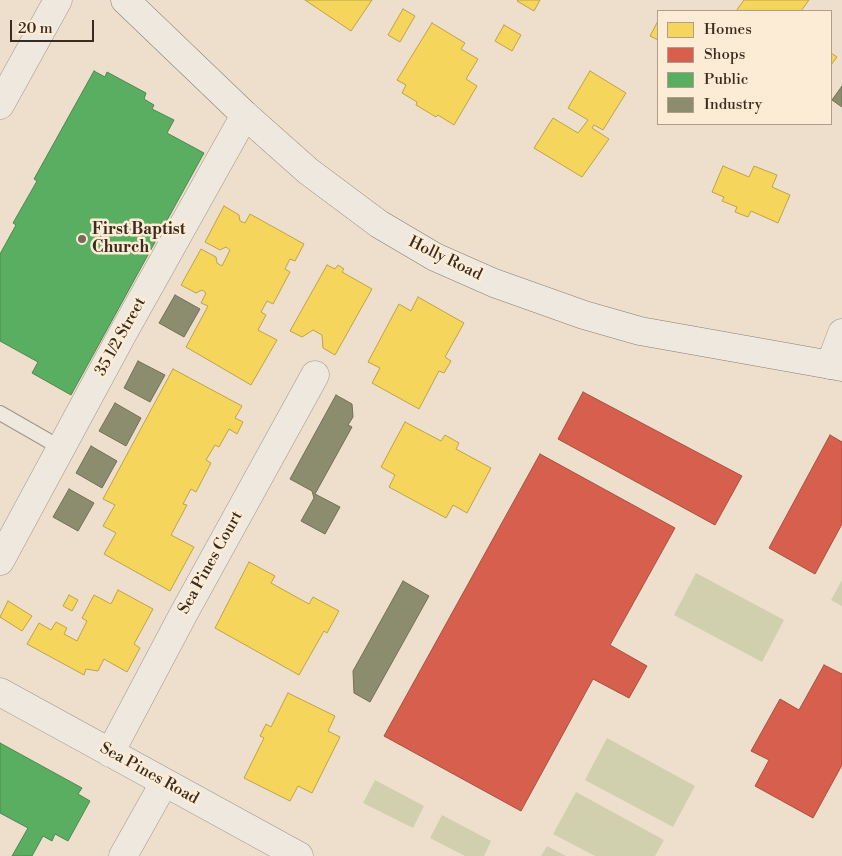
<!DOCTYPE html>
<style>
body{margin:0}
#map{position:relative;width:842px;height:856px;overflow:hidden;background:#eddfcc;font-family:"Libre Bodoni",serif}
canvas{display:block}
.legend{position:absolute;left:657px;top:10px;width:175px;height:115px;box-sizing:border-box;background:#fcecd5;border:1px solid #ae9f8c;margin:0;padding:6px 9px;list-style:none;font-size:15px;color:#392b1f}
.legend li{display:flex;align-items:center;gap:10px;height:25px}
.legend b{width:25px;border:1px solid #ae9f8c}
.scale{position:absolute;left:10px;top:20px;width:84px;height:22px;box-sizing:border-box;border:2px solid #392b1f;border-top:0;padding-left:6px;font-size:15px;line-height:18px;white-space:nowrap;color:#392b1f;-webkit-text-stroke:4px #fcecd5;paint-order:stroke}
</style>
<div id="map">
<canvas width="842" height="856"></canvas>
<ul class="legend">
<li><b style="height:14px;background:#f6d55c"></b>Homes</li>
<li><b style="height:14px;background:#d6604d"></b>Shops</li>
<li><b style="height:14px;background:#5aae61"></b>Public</li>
<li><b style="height:14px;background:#8c8c6e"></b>Industry</li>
</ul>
<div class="scale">20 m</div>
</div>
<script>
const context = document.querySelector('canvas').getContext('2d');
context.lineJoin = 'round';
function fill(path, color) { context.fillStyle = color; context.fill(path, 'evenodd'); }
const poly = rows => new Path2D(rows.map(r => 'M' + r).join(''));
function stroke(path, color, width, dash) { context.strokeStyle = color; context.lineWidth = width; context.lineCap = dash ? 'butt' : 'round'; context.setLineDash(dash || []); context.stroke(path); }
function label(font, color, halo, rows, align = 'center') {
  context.font = font + ' "Libre Bodoni",serif'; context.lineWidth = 5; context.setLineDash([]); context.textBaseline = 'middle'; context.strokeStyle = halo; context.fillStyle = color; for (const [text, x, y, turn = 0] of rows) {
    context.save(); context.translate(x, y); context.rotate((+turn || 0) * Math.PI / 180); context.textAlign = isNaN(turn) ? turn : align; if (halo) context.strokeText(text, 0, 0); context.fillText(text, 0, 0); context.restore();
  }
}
const green = poly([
 [696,573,784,620,762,662,674,615],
 [842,580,842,606,831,600],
 [607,738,695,786,673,827,585,780],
 [375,780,424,806,413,828,363,803],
 [576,792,664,840,655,856,595,856,553,834],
 [442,815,491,841,484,856,465,856,430,838],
 [547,846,566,856,541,856]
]);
const homes = poly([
 [305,0,372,0,351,31,305,0],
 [518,0,540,0,534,11,517,1,518,0],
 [744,0,809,0,801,11,736,11,744,0],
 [403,9,415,16,400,42,388,35,403,9],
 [658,21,658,40,650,36,658,21],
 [432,23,465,43,461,49,478,59,466,79,477,86,454,125,438,115,436,117,416,105,417,102,402,93,406,85,397,80,432,23],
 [504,25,521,35,512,51,495,41,504,25],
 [831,53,837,57,831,65,831,53],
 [590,71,626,93,603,130,594,125,592,128,609,139,582,177,534,148,553,118,578,133,588,120,568,108,590,71],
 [723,166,749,177,754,166,777,175,772,187,790,195,778,223,751,211,748,217,735,212,737,207,722,201,724,197,712,192,723,166],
 [224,206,239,215,240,221,245,223,250,214,304,244,295,261,290,259,285,269,290,272,273,304,267,301,261,312,266,315,258,330,277,340,251,385,186,347,208,306,201,303,206,293,202,290,196,293,181,285,201,249,216,257,217,263,222,266,230,250,226,247,220,250,205,242,224,206],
 [327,265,335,269,338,265,344,269,342,272,372,289,335,355,323,348,322,335,313,330,302,337,290,331,327,265],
 [418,297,464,323,445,357,451,361,444,373,439,371,419,409,372,383,380,368,368,362,399,304,411,311,418,297],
 [173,369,242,406,235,418,243,422,237,434,229,429,219,447,215,445,206,460,211,463,196,492,191,489,183,504,187,505,171,535,194,547,170,591,104,554,116,533,103,526,115,505,103,499,173,369],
 [405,422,441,441,445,435,459,443,456,449,491,468,467,513,453,505,446,518,389,487,395,475,381,467,405,422],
 [249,562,275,576,271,583,309,604,313,597,339,611,327,633,324,631,299,675,215,628,249,562],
 [118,590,153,609,134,644,140,648,127,672,104,659,98,671,86,669,84,675,27,644,39,623,51,630,56,622,67,628,64,634,77,641,87,621,82,618,94,595,111,604,118,590],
 [69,595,78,600,72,611,63,606,69,595],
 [8,601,32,616,22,631,0,617,8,601],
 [288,693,335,716,328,731,340,737,312,793,298,786,290,801,244,778,264,738,260,736,266,724,271,727,288,693]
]);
const shops = poly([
 [583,392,742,476,715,525,558,439,583,392],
 [830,435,842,442,842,524,815,574,769,548,830,435],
 [540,454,675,528,610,645,647,666,629,698,593,679,521,811,384,736,540,454],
 [824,665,842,674,842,765,813,818,755,786,769,760,751,751,780,699,799,710,824,665]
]);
const public = poly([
 [94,71,105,77,107,72,146,93,144,99,154,105,152,109,174,120,167,133,204,153,71,395,32,373,38,362,0,341,0,254,16,225,13,223,37,181,34,179,94,71],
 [0,743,82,788,78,794,90,801,68,841,55,834,52,841,43,836,32,856,12,856,28,828,0,813,0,743]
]);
const industry = poly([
 [842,86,842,107,832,100,842,86],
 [175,295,200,309,184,337,159,323,175,295],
 [138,361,165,375,150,402,124,388,138,361],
 [336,395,352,404,353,417,348,425,352,427,315,494,340,507,325,534,301,521,314,498,312,491,290,479,336,395],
 [115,403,141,418,126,446,99,431,115,403],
 [91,446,117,461,102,488,76,473,91,446],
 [69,489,94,503,78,531,53,517,69,489],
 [403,581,429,596,370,702,354,693,353,671,403,581]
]);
const lane = poly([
 [0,413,61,448]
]);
const street = poly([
 [0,105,58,0],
 [830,365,842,333],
 [0,561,122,335,245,115],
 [0,692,299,856],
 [110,753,184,613,315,375],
 [123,856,164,783]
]);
const secondary = poly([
 [125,0,245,115,308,171,379,224,435,257,494,283,584,315,640,331,842,367]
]);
const markers = [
 [82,239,5,"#786a5c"]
];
const poiNames = [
 ["First Baptist",92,230],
 ["Church",92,248]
];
const streetNames = [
 ["Holly Road",445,259,26],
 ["35 1/2 Street",121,337,-61],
 ["Sea Pines Court",211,563,-61],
 ["Sea Pines Road",149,774,29]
];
fill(green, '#d0d0ae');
fill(homes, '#f6d55c');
stroke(homes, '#bda24a', 1);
fill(shops, '#d6604d');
stroke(shops, '#a7503f', 1);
fill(public, '#5aae61');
stroke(public, '#50874d', 1);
fill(industry, '#8c8c6e');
stroke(industry, '#736f56', 1);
stroke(lane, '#9e9589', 16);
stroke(street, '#9e9589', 29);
stroke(secondary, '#867d71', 29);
stroke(lane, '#efe8df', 14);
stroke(street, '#efe8df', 28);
stroke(secondary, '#efe8df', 28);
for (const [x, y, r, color] of markers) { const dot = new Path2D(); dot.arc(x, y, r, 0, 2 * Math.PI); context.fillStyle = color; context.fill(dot); stroke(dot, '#fcecd5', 2); }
label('bold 16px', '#392b1f', '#fcecd5', poiNames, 'left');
label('16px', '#392b1f', '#fcecd5', streetNames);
</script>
